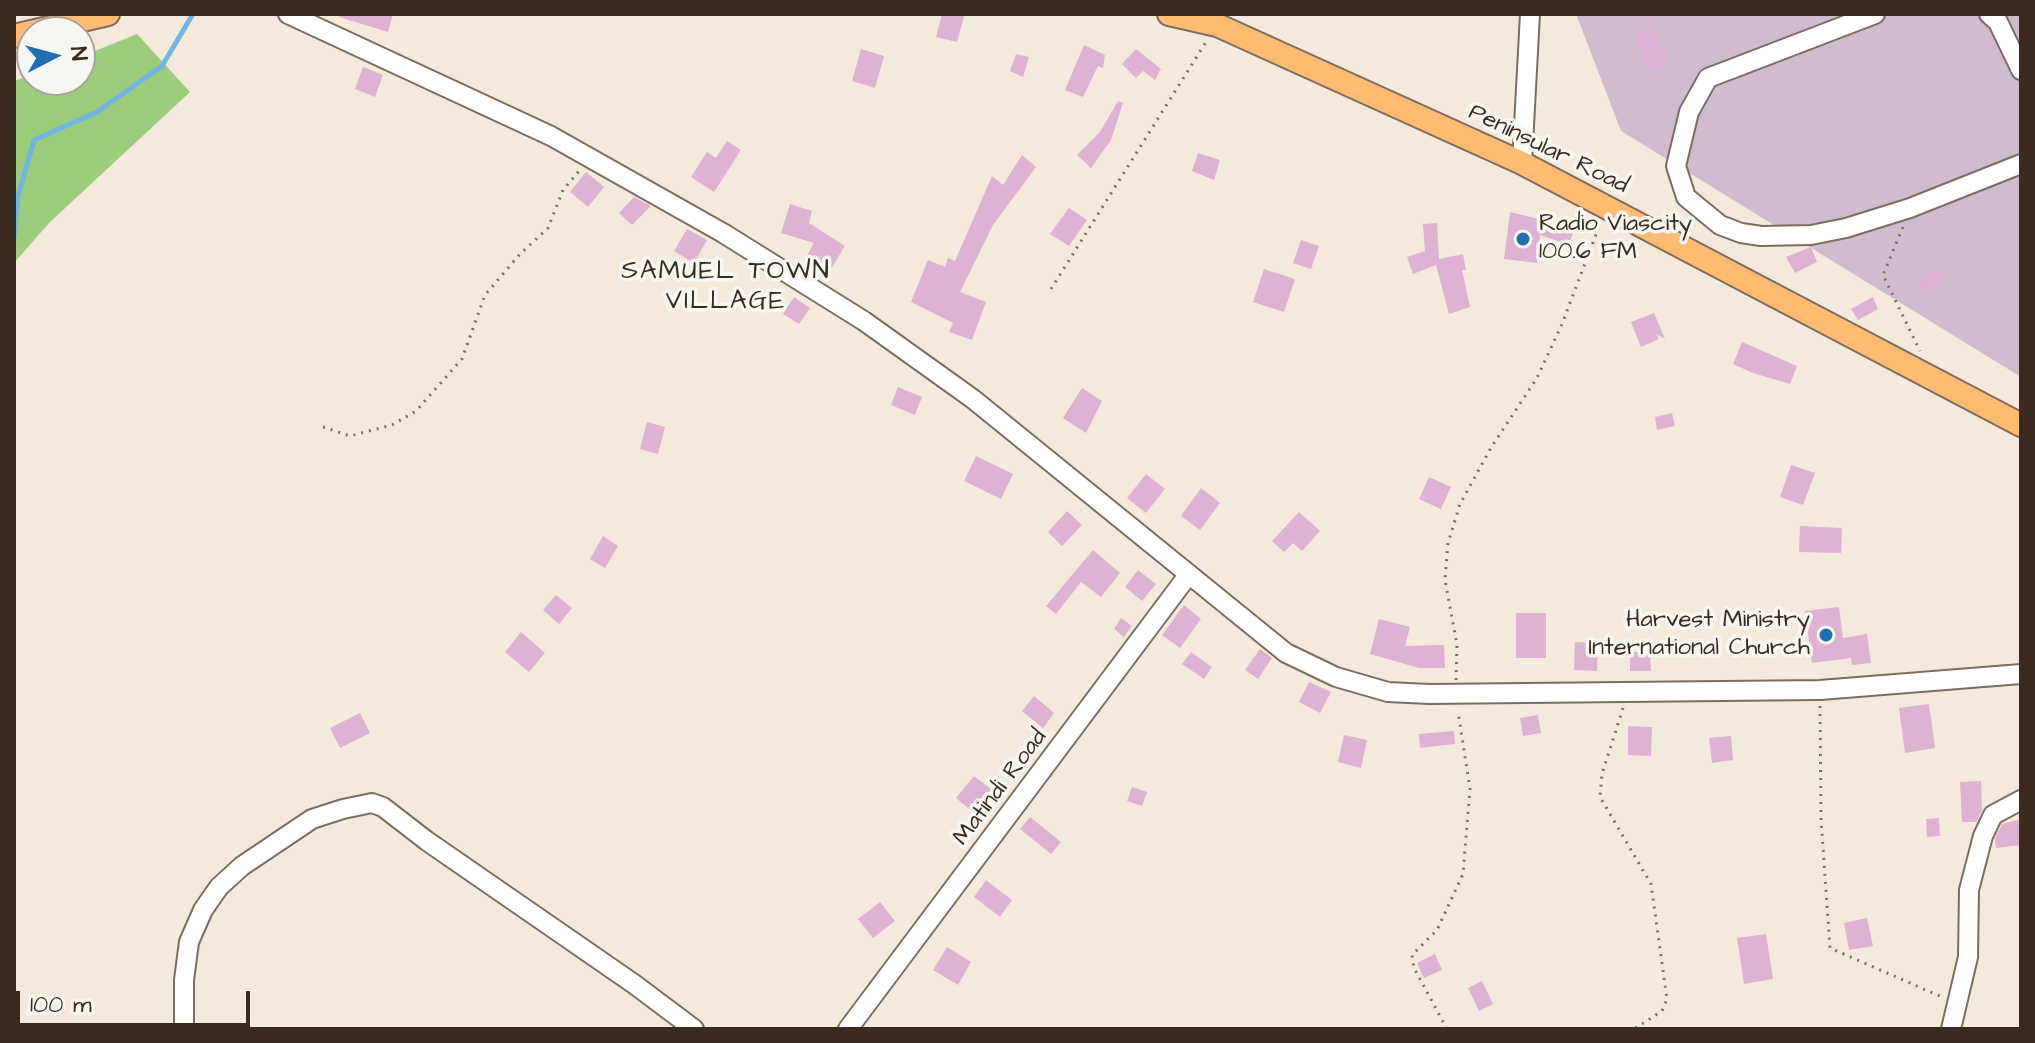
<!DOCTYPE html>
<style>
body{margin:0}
#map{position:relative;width:2035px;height:1043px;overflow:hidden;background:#f4eadb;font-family:"Architects Daughter",sans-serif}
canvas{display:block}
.frame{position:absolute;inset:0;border:16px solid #3b2a1e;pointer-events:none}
.north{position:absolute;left:16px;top:16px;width:80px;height:80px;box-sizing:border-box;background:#f6f6f2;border:2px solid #aba49d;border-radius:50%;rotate:84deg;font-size:22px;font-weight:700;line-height:32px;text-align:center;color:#3b2a1e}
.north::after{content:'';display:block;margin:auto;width:28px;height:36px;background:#1f6fb2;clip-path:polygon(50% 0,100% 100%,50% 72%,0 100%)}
.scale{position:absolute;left:16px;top:991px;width:234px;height:36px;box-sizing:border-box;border:4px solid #3b2a1e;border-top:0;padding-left:10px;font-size:24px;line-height:28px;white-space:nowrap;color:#3b2a1e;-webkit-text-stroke:6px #f6f6f2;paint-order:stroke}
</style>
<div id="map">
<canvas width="2035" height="1043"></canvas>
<div class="frame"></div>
<div class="north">N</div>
<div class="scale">100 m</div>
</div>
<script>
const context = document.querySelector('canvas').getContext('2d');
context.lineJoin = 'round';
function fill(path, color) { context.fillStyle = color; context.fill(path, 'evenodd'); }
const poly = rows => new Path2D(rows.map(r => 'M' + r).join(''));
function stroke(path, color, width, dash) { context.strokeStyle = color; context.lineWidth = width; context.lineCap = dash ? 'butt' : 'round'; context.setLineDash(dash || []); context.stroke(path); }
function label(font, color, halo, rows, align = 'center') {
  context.font = font + ' "Architects Daughter",sans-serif'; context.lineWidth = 7; context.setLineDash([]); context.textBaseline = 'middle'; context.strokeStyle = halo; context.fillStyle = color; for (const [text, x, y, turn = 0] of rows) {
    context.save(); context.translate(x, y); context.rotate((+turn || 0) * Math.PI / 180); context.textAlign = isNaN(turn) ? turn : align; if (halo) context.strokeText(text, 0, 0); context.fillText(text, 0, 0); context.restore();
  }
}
const industrial = poly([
 [1576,14,2021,14,2021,377,1621,131]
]);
const green = poly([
 [137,34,190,92,49,223,14,263,14,81,32,75,32,80,80,80,80,57]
]);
const stream = poly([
 [14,237,18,196,34,140,97,112,162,66,193,14]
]);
const building = poly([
 [340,14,393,14,388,32,339,17],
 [942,14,964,16,957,42,936,37],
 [1651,24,1668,63,1649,72,1632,33],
 [1084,45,1105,55,1103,68,1098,66,1083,97,1065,90],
 [861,49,884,56,875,88,852,81],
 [1136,49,1161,69,1155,80,1143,71,1136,78,1122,64],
 [1016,54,1029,57,1023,77,1010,71],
 [363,67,383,75,375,97,355,89],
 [1118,101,1123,103,1111,140,1091,168,1077,155,1100,132],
 [727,141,741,150,714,192,691,177,707,152,716,158],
 [1198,153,1220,160,1214,180,1192,171],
 [1022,155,1036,167,993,225,960,292,986,302,972,340,949,332,953,323,911,302,928,260,945,267,948,258,955,261,992,176,1003,185],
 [586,172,604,187,588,207,570,192],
 [634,197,651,206,632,225,619,213],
 [790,204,812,211,809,223,845,246,829,272,806,257,814,243,781,233],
 [1069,208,1087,220,1069,246,1050,234],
 [1510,212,1542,220,1573,233,1569,245,1540,235,1537,263,1504,259],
 [1437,223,1439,259,1463,254,1466,270,1462,270,1470,307,1449,314,1436,265,1413,274,1407,257,1425,251,1423,224],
 [687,229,707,240,694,263,674,251],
 [1301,240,1319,246,1311,269,1293,263],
 [1811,247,1817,262,1795,273,1786,257],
 [1939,268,1944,282,1923,293,1915,279],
 [1264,269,1295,279,1284,312,1253,302],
 [794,297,810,308,799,324,783,314],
 [1873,297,1878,309,1858,320,1851,309],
 [1654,313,1665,339,1656,334,1659,339,1641,347,1631,322],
 [1742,342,1797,366,1790,384,1753,373,1733,364],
 [898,387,922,397,915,415,891,405],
 [1082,388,1102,401,1086,433,1063,418],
 [1672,413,1675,426,1657,430,1655,417],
 [647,422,665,427,658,454,640,449],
 [976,456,1013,474,1001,499,964,481],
 [1791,465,1815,473,1803,505,1780,497],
 [1146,474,1165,489,1146,513,1127,498],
 [1429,477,1451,487,1441,509,1419,499],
 [1201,488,1220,503,1200,530,1181,516],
 [1067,511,1082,525,1062,546,1048,532],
 [1299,512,1320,531,1302,551,1293,543,1284,552,1272,541],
 [1800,526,1842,528,1841,553,1799,552],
 [603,536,618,546,605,568,590,559],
 [1093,550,1120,573,1101,597,1081,582,1056,614,1046,606],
 [1138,570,1156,584,1142,601,1125,587],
 [556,595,572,608,559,624,543,610],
 [1184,605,1201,619,1180,648,1162,635],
 [1839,607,1843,638,1867,634,1871,663,1852,665,1851,658,1812,663,1805,611],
 [1516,613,1546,613,1546,658,1516,658],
 [1121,618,1132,626,1124,637,1114,629],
 [1379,619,1410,627,1405,646,1444,645,1445,668,1419,668,1370,654],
 [521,632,545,653,529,672,505,652],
 [1575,642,1598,643,1597,671,1574,670],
 [1260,649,1272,658,1258,679,1245,670],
 [1650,651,1651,671,1630,671,1630,652],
 [1191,652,1212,667,1204,679,1182,664],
 [1309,682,1331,692,1320,713,1299,702],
 [1034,696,1054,713,1043,728,1022,711],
 [1929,704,1935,748,1905,753,1899,708],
 [360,713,370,733,340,748,330,728],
 [1538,715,1541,733,1523,736,1520,718],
 [1628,726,1652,727,1651,756,1628,755],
 [1454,731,1455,744,1420,748,1419,734],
 [1344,735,1367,740,1361,768,1338,762],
 [1731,736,1733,760,1712,763,1709,738],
 [974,776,992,790,974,813,956,798],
 [1981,781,1982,811,1976,822,1962,822,1960,782],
 [1132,787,1147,792,1142,806,1127,801],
 [1030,817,1061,842,1051,854,1020,829],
 [1939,818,1940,836,1927,837,1926,819],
 [2021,819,2021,845,1996,848,1995,839,2002,824],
 [986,880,1012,900,1000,917,974,897],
 [880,902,895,921,873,938,858,919],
 [1867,918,1873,946,1849,950,1844,923],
 [1766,934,1773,979,1744,984,1737,938],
 [947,947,971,962,958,985,933,970],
 [1435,954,1442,970,1424,978,1417,963],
 [1482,981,1493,1004,1479,1011,1468,988]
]);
const path = poly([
 [1903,227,1883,275,1920,351],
 [1051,289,1206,42],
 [323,427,350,436,392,425,416,411,462,359,485,295,520,254,548,228,563,190,579,171],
 [1456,680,1457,645,1445,580,1448,543,1460,504,1492,446,1537,378,1562,324,1600,224],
 [1820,706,1821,819,1830,948,1942,997],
 [1623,708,1602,774,1600,797,1651,884,1667,999,1662,1011,1634,1029],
 [1447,1029,1414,968,1412,955,1437,930,1463,874,1470,789,1458,711]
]);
const minor = poly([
 [288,14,551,136,723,233,864,321,973,399,1286,653,1336,677,1388,692,1429,694,1820,690,2021,674],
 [1875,14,1708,78,1689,112,1676,166,1686,197,1720,225,1741,233,1761,236,1811,235,1846,228,1910,208,2021,164],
 [1989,14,1998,22,2021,70],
 [1522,163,1530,14],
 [184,1029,184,980,189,942,203,910,219,887,242,866,312,819,343,809,372,803,383,807,427,841,634,984,694,1029],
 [848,1029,1189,574],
 [1951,1029,1968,957,1969,890,1983,836,1993,815,2021,800]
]);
const major = poly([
 [1169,14,1217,25,1522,163,2021,425],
 [14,36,108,14]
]);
const markers = [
 [1523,239,8,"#1f6fb2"],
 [1826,635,8,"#1f6fb2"]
];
const streetNames = [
 ["Peninsular Road",1548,150,26],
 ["Matindi Road",1001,788,-53]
];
const poiNames = [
 ["Radio Viascity",1539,225],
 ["100.6 FM",1539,253],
 ["Harvest Ministry",1810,621,"right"],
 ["International Church",1810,649,"right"]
];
const neighbourhoodNames = [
 ["SAMUEL TOWN",726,273],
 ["VILLAGE",726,303]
];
fill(industrial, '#cfbdcf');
fill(green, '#9bcd7c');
stroke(stream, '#72b5e7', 5);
fill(building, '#ddb2d3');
stroke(minor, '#7c6d60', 22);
stroke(major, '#7c6d60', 26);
stroke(path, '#7c6d60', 3, [2, 6]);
stroke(minor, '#fff', 18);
stroke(major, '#ffbb71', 22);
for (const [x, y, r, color] of markers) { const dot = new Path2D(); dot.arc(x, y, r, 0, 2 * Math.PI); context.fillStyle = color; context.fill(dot); stroke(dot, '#f6f6f2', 3); }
label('24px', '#3b2a1e', '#f6f6f2', streetNames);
label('24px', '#3b2a1e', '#f6f6f2', poiNames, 'left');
context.letterSpacing = '2px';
label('26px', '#3b2a1e', '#f6f6f2', neighbourhoodNames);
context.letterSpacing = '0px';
</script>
